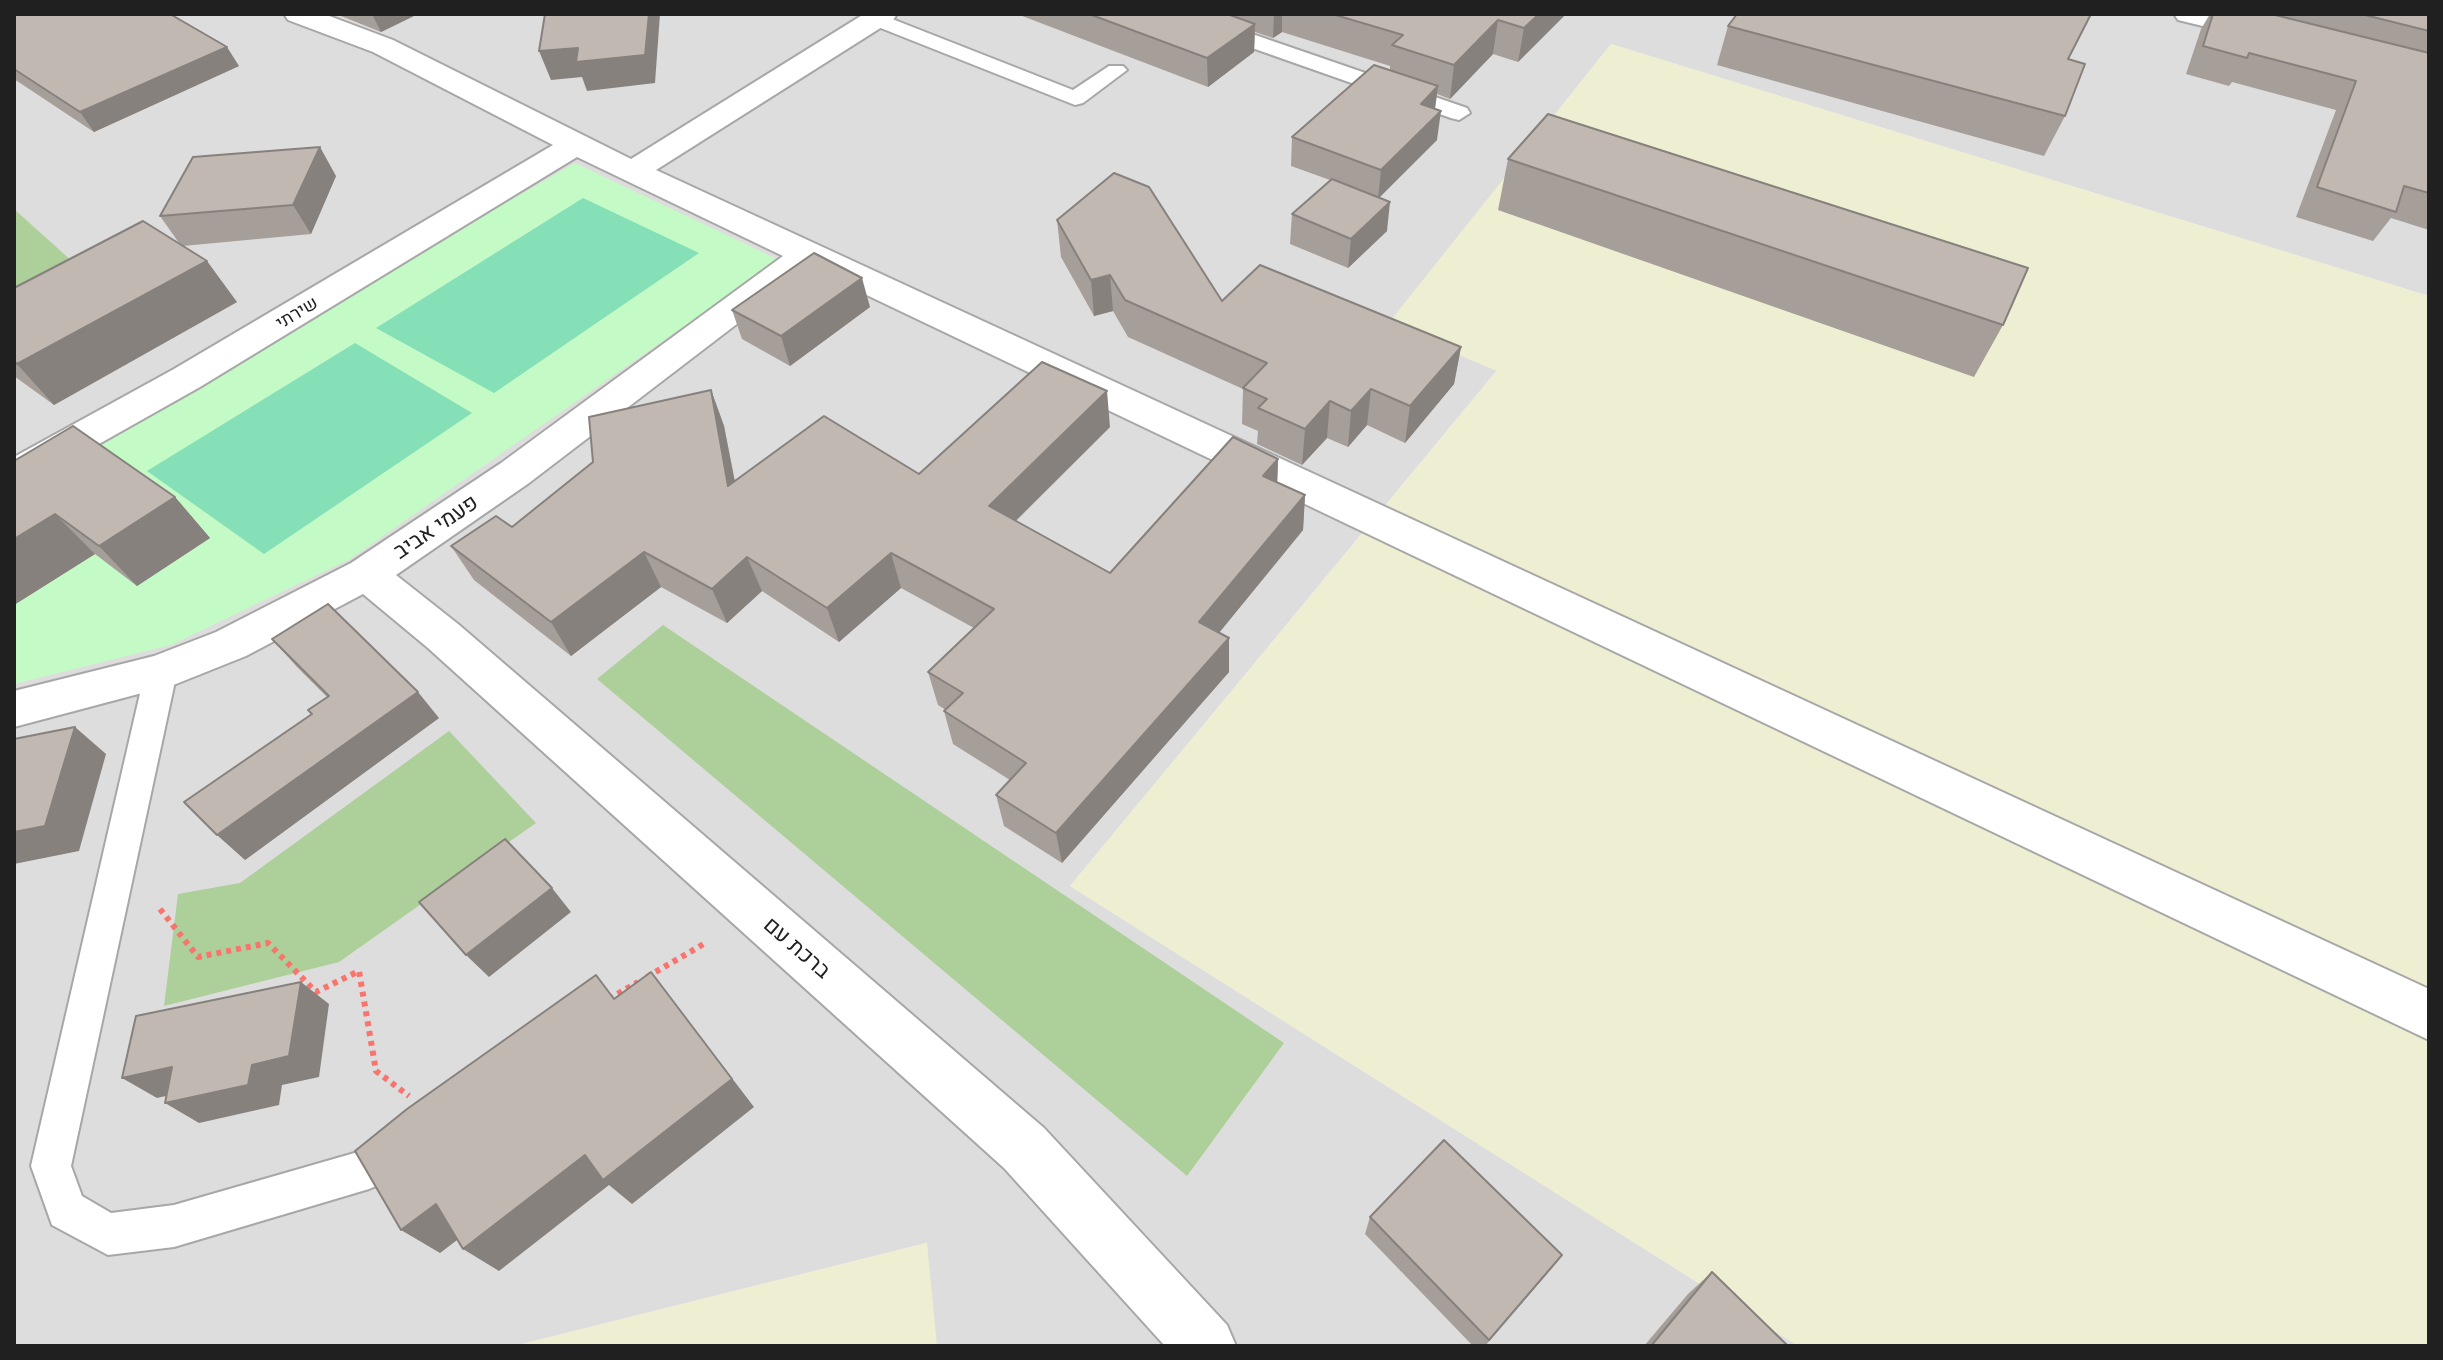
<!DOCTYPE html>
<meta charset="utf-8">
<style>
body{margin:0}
#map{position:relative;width:2443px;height:1360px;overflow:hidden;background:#f0ece6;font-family:"Public Sans",sans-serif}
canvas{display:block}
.frame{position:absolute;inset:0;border:16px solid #202020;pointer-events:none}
</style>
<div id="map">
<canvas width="2443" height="1360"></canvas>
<div class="frame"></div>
</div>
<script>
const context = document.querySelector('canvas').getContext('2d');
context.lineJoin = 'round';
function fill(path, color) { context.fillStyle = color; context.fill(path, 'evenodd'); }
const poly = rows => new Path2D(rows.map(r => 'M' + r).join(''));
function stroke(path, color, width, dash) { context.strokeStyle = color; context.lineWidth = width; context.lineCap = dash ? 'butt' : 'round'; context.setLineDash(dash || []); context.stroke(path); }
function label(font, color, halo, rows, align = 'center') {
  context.font = font + ' "Public Sans",Heebo,sans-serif'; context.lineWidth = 6; context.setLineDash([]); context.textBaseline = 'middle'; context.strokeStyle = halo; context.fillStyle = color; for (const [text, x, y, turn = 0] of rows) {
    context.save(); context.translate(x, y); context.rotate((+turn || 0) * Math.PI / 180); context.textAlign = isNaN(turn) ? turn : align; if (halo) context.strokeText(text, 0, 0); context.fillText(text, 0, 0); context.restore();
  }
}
const residential = poly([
 [14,14,2429,14,2429,296,1611,44,1388,325,1497,370,1070,886,1798,1346,936,1346,926,1243,514,1346,14,1346]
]);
const farmland = poly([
 [1611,44,2429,296,2429,1346,1798,1346,1070,886,1497,371,1387,325],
 [927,1243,937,1346,514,1346]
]);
const forest = poly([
 [14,209,74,263,14,294],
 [663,625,1284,1043,1187,1176,597,679],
 [449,731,536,823,339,962,164,1006,178,894,240,883]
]);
const park = poly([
 [575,163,779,260,350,559,171,645,14,684,14,484]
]);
const pitch = poly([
 [583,198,699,253,494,393,376,328],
 [355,343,472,413,264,554,147,471]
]);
const path = poly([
 [160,909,198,957,268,943,316,992,359,971,376,1071,409,1096],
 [647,977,707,942],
 [609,999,638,982]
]);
const lane = poly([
 [1164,14,1194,14,1467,108,1470,113,1459,120,1451,118,1167,18,1164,14],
 [868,15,882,15,1073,90,1109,66,1123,66,1127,70,1083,103,1075,105,868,23,865,19,868,15],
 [161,659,172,663,177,672,71,1166,82,1196,111,1213,174,1205,358,1152,384,1131,398,1125,412,1131,418,1145,412,1159,383,1183,369,1189,174,1247,108,1255,52,1225,31,1166,145,672,150,663,161,659]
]);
const street = poly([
 [284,14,324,14,393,40,631,159,864,14,897,14,893,20,656,170,2429,989,2429,1040,810,268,529,483,396,575,458,624,1044,1128,1227,1325,1236,1346,1165,1346,1004,1168,428,648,363,594,246,656,176,684,14,727,14,691,154,656,216,632,351,563,501,463,783,256,577,157,200,387,28,484,14,488,14,457,174,369,553,145,373,52,288,20,284,14],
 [2174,14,2222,14,2274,27,2278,33,2274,39,2264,41,2178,20,2174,14]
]);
const wall = poly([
 [14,14,239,66,94,132,14,79],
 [336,14,418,14,381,32],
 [1017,14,1566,14,1518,62,1493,54,1450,99,1437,94,1435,109,1437,140,1379,197,1387,231,1348,268,1290,244,1292,214,1330,180,1291,166,1292,137,1390,70,1390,66,1282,32,1273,38,1255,32,1254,52,1208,87],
 [2210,14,2429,14,2429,230,2391,218,2373,241,2296,217,2336,110,2232,82,2229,86,2186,74,2201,29],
 [1728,26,2068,59,2065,116,2044,156,1717,65],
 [1508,159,2003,325,1974,377,1498,210],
 [336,176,311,234,183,246,237,302,54,405,14,376,14,288,179,243,160,216],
 [1057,220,1222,301,1461,347,1454,384,1405,443,1367,425,1348,447,1327,438,1302,465,1257,444,1258,431,1242,424,1243,389,1128,337,1113,311,1094,316,1061,257],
 [870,307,790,366,742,339,732,310],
 [711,390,724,426,735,481,919,474,1110,427,1016,521,1110,573,1278,459,1277,482,1305,495,1303,530,1219,633,1229,638,1229,672,1062,863,1004,826,996,795,1010,780,953,744,944,711,946,710,938,705,928,672,974,628,901,588,839,642,762,591,727,623,661,587,571,656,474,580,451,546,512,527],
 [14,461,175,497,210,538,137,586,95,554,14,605],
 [272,639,439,718,245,860,312,715,327,697,297,667],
 [1370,1217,1550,1270,1485,1346,1473,1346,1365,1234],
 [1712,1272,1788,1346,1644,1346,1688,1294]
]);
const shadedWall = poly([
 [372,14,418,14,381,32],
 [649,14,660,14,655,83,587,91,582,77,551,80,539,51],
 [1274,14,1282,14,1282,32,1273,38],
 [1539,14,1566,14,1518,62,1524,28],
 [1498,20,1493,54,1450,99,1454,65],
 [1255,24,1254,52,1208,87,1207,58],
 [227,47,239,66,94,132,80,112],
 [1438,86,1434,115,1421,104],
 [1441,111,1437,140,1378,199,1381,170],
 [320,147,336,176,311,234,293,205],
 [1390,202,1387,231,1348,268,1351,239],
 [207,261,237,302,54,405,17,364],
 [1110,275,1113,311,1094,316,1091,280],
 [862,278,870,307,790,366,781,336],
 [1461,347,1454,384,1405,443,1410,406],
 [1371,389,1367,425,1348,447,1351,411],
 [711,390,724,426,742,520,728,486],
 [1107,391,1110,427,995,541,989,506],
 [1330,401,1327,438,1302,465,1305,429],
 [1278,459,1277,494,1263,476],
 [1305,495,1303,530,1200,656,1199,622],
 [175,497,210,538,137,586,99,546],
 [55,514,95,554,14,605,14,539],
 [644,552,661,587,571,656,551,622],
 [891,553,901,588,839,642,827,608],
 [747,557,762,591,727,623,712,589],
 [1229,638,1229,672,1062,863,1056,833],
 [418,692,439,718,245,860,217,835],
 [75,727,106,754,79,851,14,864,14,832],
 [552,888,571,912,489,977,466,955],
 [651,972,754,1107,632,1204,609,1185,499,1271,463,1249],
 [301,982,329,1004,319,1077,282,1085,279,1105,199,1123,165,1103,252,1065],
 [172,1067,205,1087,157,1098,122,1078],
 [436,1204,473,1228,440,1253,401,1230],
 [1562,1255,1550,1270,1484,1346,1489,1340]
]);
const building = poly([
 [14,14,170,14,227,47,80,112,14,69,14,14],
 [545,14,649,14,645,55,576,62,578,48,539,51,545,14],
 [1089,14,1227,14,1255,24,1207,58,1089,14],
 [1332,14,1539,14,1524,28,1498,20,1454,65,1392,45,1403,35,1332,14],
 [1737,14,2091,14,2068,59,2085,64,2065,116,1728,26,1737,14],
 [2213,14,2271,14,2429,53,2429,193,2404,186,2396,212,2317,187,2356,81,2249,53,2247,58,2203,46,2213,14],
 [2361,14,2429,14,2429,31,2361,14],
 [1374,65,1438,86,1421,104,1441,111,1381,170,1292,137,1374,65],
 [1548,114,2028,268,2003,325,1508,159,1548,114],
 [320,147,293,205,160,216,193,157,320,147],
 [1114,173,1149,187,1222,301,1260,265,1461,347,1410,406,1371,389,1351,411,1330,401,1305,429,1258,408,1267,399,1243,388,1267,363,1125,300,1110,275,1091,280,1057,220,1114,173],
 [1332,179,1390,202,1351,239,1292,214,1332,179],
 [143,221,207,261,17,364,14,361,14,288,143,221],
 [814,253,862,278,781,336,732,310,814,253],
 [1042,362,1107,391,989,506,1110,573,1233,437,1278,459,1263,476,1305,495,1199,622,1229,638,1056,833,996,795,1026,763,944,711,963,693,928,672,994,609,891,553,827,608,747,557,712,589,644,552,551,622,451,546,496,516,512,527,593,462,589,417,711,390,728,486,824,416,919,474,1042,362],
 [73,426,175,497,99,546,55,514,14,539,14,461,73,426],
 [328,604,418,692,217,835,184,802,312,714,308,710,329,696,272,639,328,604],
 [75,727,45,826,14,832,14,739,75,727],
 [505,839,552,888,466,955,419,902,505,839],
 [651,972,732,1079,603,1180,585,1155,463,1249,436,1204,401,1230,355,1151,407,1109,596,975,614,999,651,972],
 [301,982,289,1056,252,1065,248,1085,165,1103,172,1067,122,1078,136,1016,301,982],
 [1444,1140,1562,1255,1489,1340,1370,1217,1444,1140],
 [1712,1272,1788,1346,1651,1346,1712,1272]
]);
const farStreetnames = [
 ["שירתי",297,313,-31]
];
const streetNames = [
 ["פעמי אביב",436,527,-34],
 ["ברכת עם",797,948,41]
];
fill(residential, '#dedddd');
fill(farmland, '#eeefd2');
fill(forest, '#add09b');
fill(park, '#c4fac5');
fill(pitch, '#85dfb7');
stroke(lane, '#a7a7a7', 4);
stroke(street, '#a7a7a7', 4);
stroke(path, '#fa746e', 6, [5, 5]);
fill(lane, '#fff');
fill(street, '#fff');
fill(wall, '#a69e99');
fill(shadedWall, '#87817d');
fill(building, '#c1b8b2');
stroke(building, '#87817d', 2);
label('18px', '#202020', '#fff', farStreetnames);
label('22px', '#202020', '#fff', streetNames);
</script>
